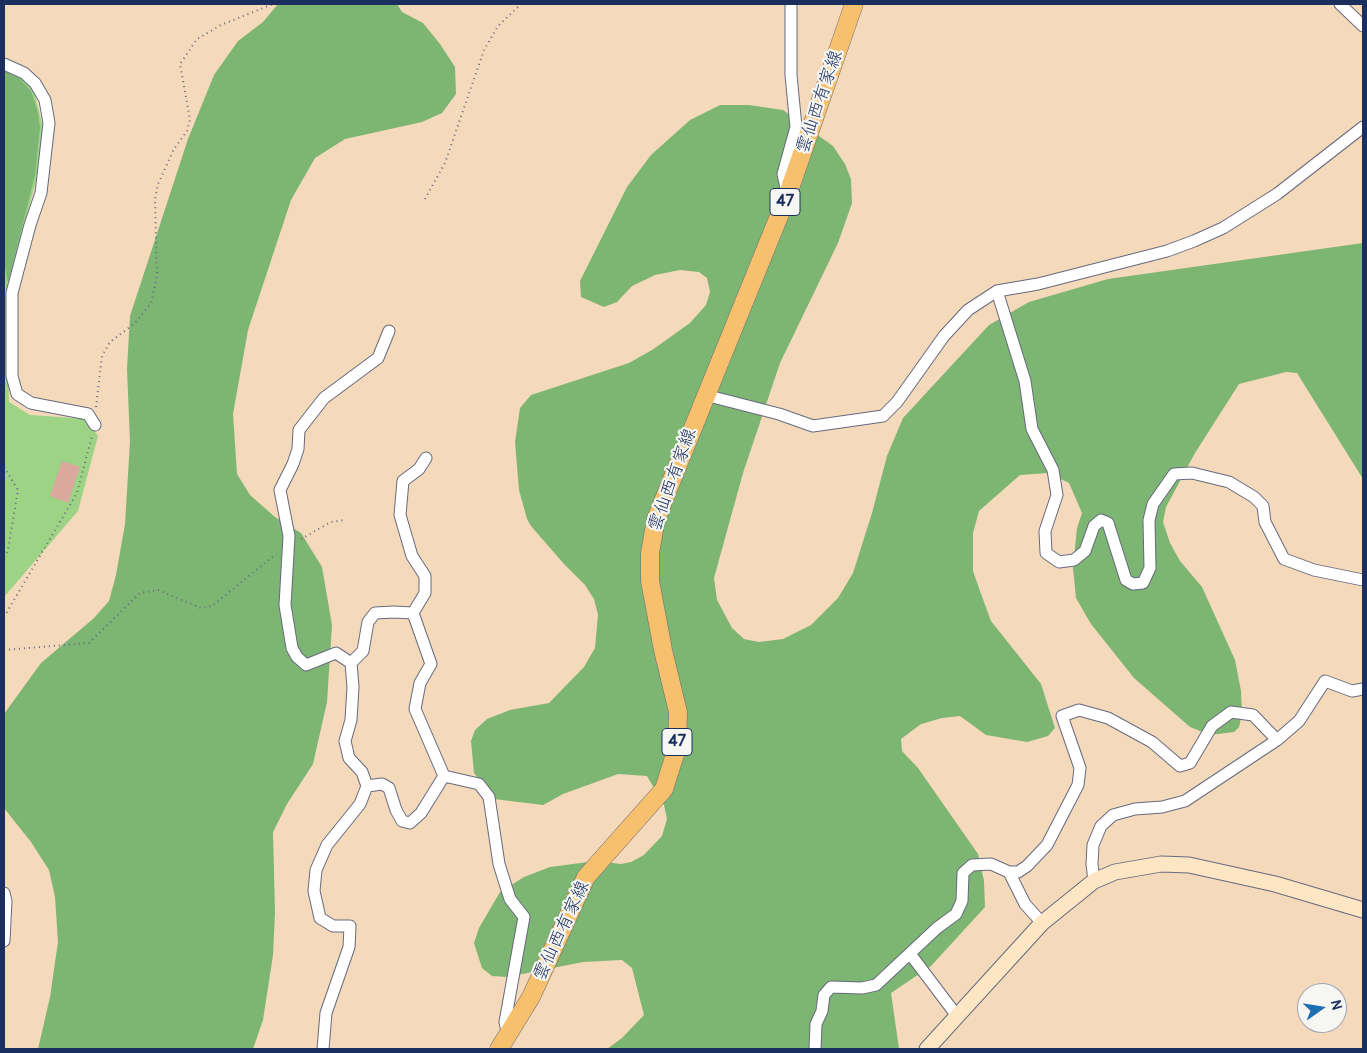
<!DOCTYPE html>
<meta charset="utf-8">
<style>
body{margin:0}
#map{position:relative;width:1367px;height:1053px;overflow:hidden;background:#f4d9bb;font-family:Pangolin,sans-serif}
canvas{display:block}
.frame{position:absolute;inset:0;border:5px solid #1b2f5e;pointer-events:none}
.north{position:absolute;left:1297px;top:983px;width:50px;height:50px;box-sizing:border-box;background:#f6f6f2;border:1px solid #9ea6b7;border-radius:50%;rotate:77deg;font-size:14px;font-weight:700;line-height:20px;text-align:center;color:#1b2f5e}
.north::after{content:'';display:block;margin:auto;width:18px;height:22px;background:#1f6fb2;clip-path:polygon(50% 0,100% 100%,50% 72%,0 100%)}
</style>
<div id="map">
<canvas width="1367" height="1053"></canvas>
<div class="frame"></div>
<div class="north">N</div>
</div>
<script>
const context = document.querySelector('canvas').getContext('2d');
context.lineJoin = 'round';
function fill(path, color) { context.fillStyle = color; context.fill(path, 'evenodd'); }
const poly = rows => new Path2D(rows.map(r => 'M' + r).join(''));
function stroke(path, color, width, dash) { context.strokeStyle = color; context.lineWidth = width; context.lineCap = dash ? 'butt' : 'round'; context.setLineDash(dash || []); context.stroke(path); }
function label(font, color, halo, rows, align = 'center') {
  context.font = font + ' Pangolin,"Klee One",sans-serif'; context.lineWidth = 4.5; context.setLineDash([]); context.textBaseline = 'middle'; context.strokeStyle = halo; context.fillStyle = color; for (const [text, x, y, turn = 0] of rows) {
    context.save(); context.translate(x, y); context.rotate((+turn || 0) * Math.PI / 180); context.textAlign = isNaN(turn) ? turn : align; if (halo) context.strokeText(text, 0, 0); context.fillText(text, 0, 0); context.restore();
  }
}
const green = poly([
 [4,68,21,75,33,88,43,127,37,176,9,288,7,338,9,402,30,415,86,419,98,436,78,511,4,597]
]);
const forest = poly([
 [278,4,397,4,402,12,423,23,440,44,455,67,456,94,442,113,422,122,345,139,315,158,291,200,248,330,233,414,237,474,250,495,275,517,301,533,322,567,332,625,327,702,313,764,287,804,273,832,275,912,273,955,263,1020,253,1049,38,1049,50,997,58,942,55,897,49,870,31,842,4,808,4,714,41,663,94,618,109,601,116,575,125,524,130,442,127,369,130,316,188,139,214,75,238,41,263,22],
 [4,71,20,79,31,91,37,109,40,127,35,175,8,283,4,263],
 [720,105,749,105,783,110,833,146,845,164,851,179,852,203,838,243,780,363,743,473,714,578,717,600,732,628,744,639,759,642,783,639,811,625,838,598,853,573,872,513,887,456,903,418,989,325,1029,302,1108,279,1363,243,1363,479,1297,373,1286,372,1239,384,1195,453,1166,507,1163,522,1170,543,1180,561,1202,587,1235,660,1241,691,1242,714,1239,727,1234,732,1210,735,1190,727,1134,678,1091,624,1076,598,1073,568,1077,528,1082,513,1069,483,1048,473,1020,475,979,511,973,533,973,571,980,591,991,621,1041,684,1055,728,1048,736,1027,742,986,735,960,716,942,718,921,724,901,739,902,751,918,768,978,854,984,881,985,907,931,966,891,993,899,1049,607,1049,622,1038,644,1015,632,968,622,960,583,962,507,977,492,976,482,968,474,943,479,928,500,892,524,877,550,867,596,861,621,864,631,862,644,855,662,836,667,819,664,805,647,776,618,774,563,794,543,805,494,799,474,773,471,741,475,730,487,719,510,710,549,703,584,667,595,648,598,615,594,599,585,585,564,564,531,526,527,519,519,490,515,442,520,408,531,395,629,363,652,350,690,323,706,305,710,292,707,278,699,272,680,270,655,275,632,286,617,302,604,307,581,297,580,281,627,187,651,155,690,120]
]);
const building = poly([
 [62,461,80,467,68,503,50,496]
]);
const path = poly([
 [425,199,445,163,484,50,498,26,521,4],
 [96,407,102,356,110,342,135,323,151,303,157,276,155,199,158,184,174,149,187,131,190,120,180,64,197,39,221,25,273,4],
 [4,467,18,490,8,550,4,558],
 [301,539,331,522,344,520],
 [4,617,77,493,92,436],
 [4,650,89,643,140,593,158,590,201,608,212,606,276,554]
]);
const street = poly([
 [1340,4,1363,26],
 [4,64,24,73,35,83,45,100,49,123,41,193,30,225,12,293,12,376,17,394,31,403,88,414,95,425],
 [787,192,783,174,796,127,791,75,791,4],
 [997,291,1025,381,1032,429,1053,470,1057,495,1045,531,1046,553,1059,562,1074,560,1085,551,1094,526,1101,520,1108,523,1126,580,1133,584,1143,583,1150,568,1149,520,1153,504,1174,474,1192,473,1229,482,1254,497,1263,506,1265,522,1284,559,1314,570,1363,580],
 [705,395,779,414,813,426,883,416,897,402,944,336,968,310,997,291,1038,284,1167,251,1194,241,1223,228,1277,194,1363,127],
 [426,458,419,469,403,481,400,515,412,556,425,576,425,593,413,613,431,664,420,683,415,709,444,776,479,784,489,797,499,864,510,899,524,917,505,1022,508,1036],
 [351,663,363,651,368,622,375,613,394,612,413,613],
 [367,786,382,784,389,788,396,810,402,821,410,823,421,813,444,776],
 [1009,872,1025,904,1042,923],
 [1094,881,1092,864,1093,845,1101,826,1113,815,1135,809,1162,807,1185,801,1277,740,1299,721,1325,681,1352,691,1363,689],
 [4,893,6,901,4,941],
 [911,955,957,1016],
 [323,1049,326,1013,349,947,350,926,333,926,320,918,314,891,316,870,327,845,360,804,367,786,362,772,349,758,345,741,351,720,353,687,351,663,336,653,306,665,297,657,292,648,285,605,289,536,280,490,293,464,298,449,299,430,324,398,378,358,389,331],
 [815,1049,816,1024,822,1011,824,995,831,987,862,988,876,985,937,928,956,914,962,901,963,873,972,865,991,864,1009,872,1018,872,1027,866,1047,845,1078,785,1080,768,1062,716,1079,710,1108,718,1152,742,1180,766,1190,763,1212,726,1231,712,1253,715,1277,740]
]);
const secondary = poly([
 [927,1049,1042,923,1094,881,1115,872,1161,864,1189,865,1275,884,1363,910]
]);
const primary = poly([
 [499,1049,531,997,586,877,664,789,677,748,678,712,663,650,650,581,650,553,656,519,788,194,854,4]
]);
const shields = [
 [785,202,30],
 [677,742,30]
];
const shieldNames = [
 ["47",785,202],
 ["47",677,742]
];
const streetNames = [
 ["雲仙西有家線",820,102,-71],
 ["雲仙西有家線",673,480,-70],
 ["雲仙西有家線",562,931,-65]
];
fill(green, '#9cd385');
fill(forest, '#7db572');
fill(building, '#daa89c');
stroke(street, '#676a7f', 13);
stroke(secondary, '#676a7f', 17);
stroke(primary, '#676a7f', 19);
stroke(path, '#676a7f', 2, [1, 4]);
stroke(street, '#fff', 11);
stroke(secondary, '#fce6c4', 15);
stroke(primary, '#f7c06c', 18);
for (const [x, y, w] of shields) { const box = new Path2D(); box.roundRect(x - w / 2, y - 13.5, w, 27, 4); context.fillStyle = '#f6f6f2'; context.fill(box); stroke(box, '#1b2f5e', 1); }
label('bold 16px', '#1b2f5e', null, shieldNames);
label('18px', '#1b2f5e', '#f6f6f2', streetNames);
</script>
